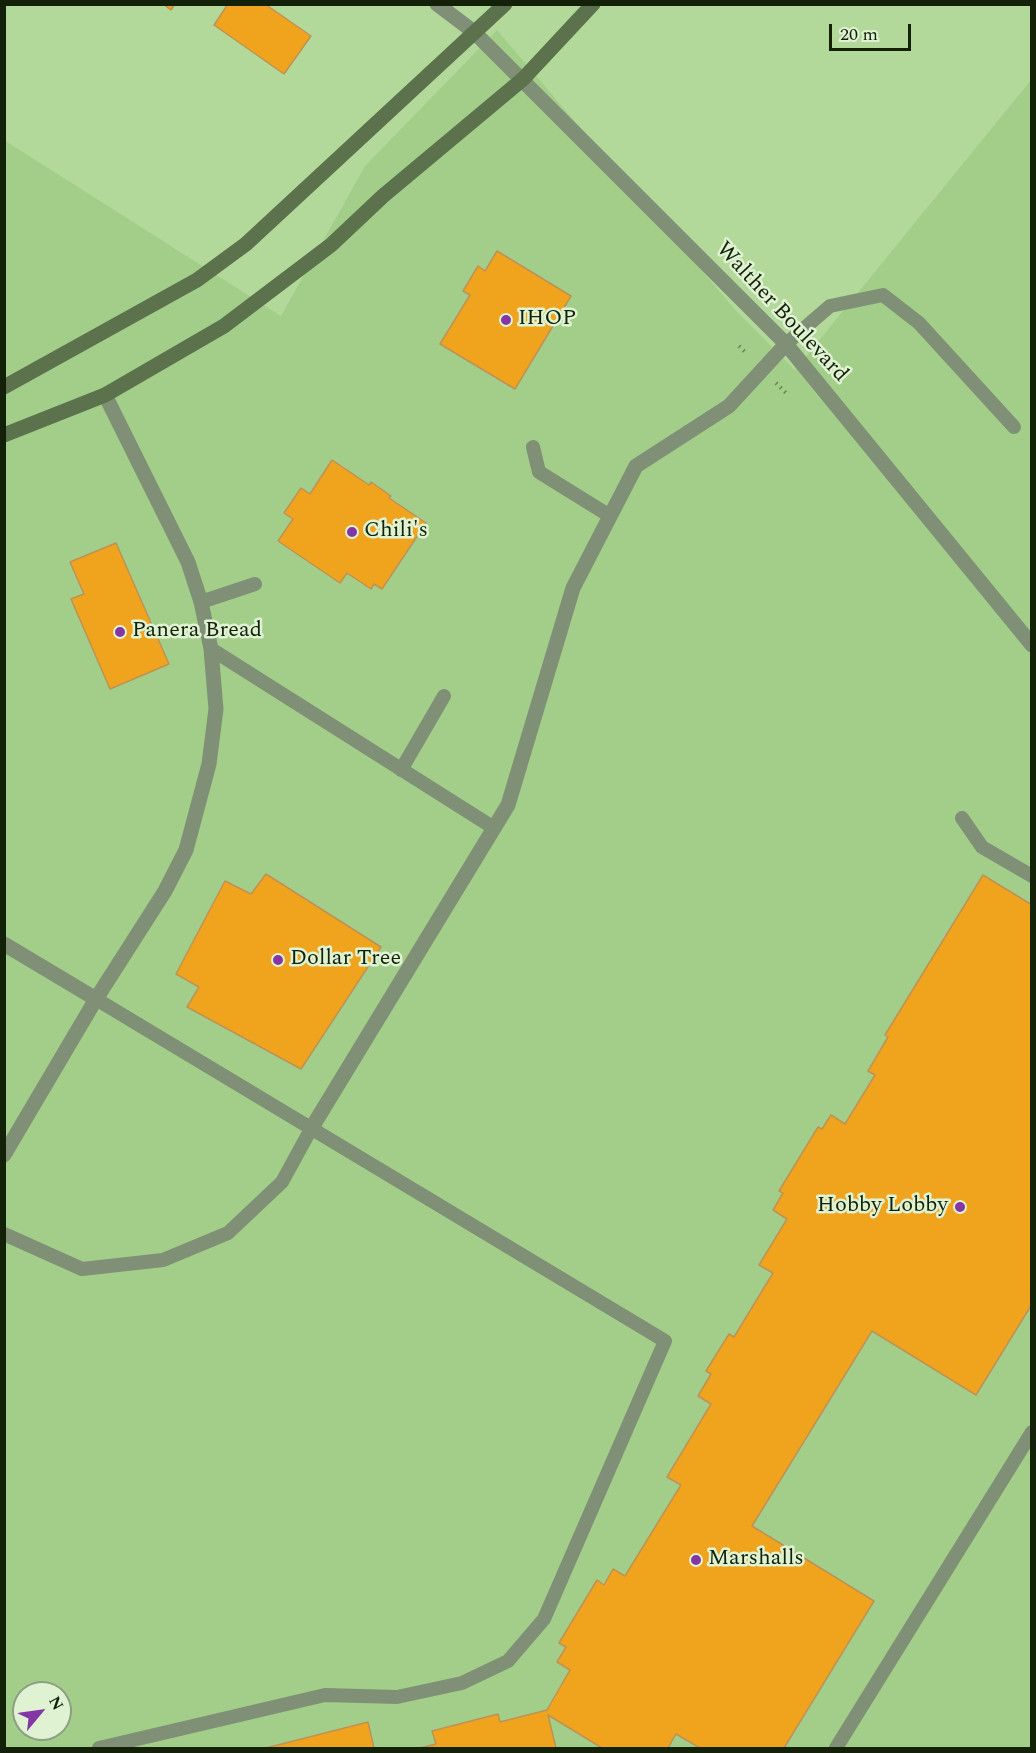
<!DOCTYPE html>
<style>
body{margin:0}
#map{position:relative;width:1036px;height:1753px;overflow:hidden;background:#b2d99a;font-family:Spectral,serif}
canvas{display:block}
.frame{position:absolute;inset:0;border:6px solid #132109;pointer-events:none}
.north{position:absolute;left:12px;top:1681px;width:60px;height:60px;box-sizing:border-box;background:#dff3d3;border:2px solid #8d9f82;border-radius:50%;rotate:61deg;font-size:16px;font-weight:700;line-height:24px;text-align:center;color:#132109}
.north::after{content:'';display:block;margin:auto;width:21px;height:27px;background:#8536a6;clip-path:polygon(50% 0,100% 100%,50% 72%,0 100%)}
.scale{position:absolute;left:829px;top:24px;width:82px;height:27px;box-sizing:border-box;border:3px solid #132109;border-top:0;padding-left:8px;font-size:18px;line-height:21px;white-space:nowrap;color:#132109;-webkit-text-stroke:4px #dff3d3;paint-order:stroke}
</style>
<div id="map">
<canvas width="1036" height="1753"></canvas>
<div class="frame"></div>
<div class="north">N</div>
<div class="scale">20 m</div>
</div>
<script>
const context = document.querySelector('canvas').getContext('2d');
context.lineJoin = 'round';
function fill(path, color) { context.fillStyle = color; context.fill(path, 'evenodd'); }
const poly = rows => new Path2D(rows.map(r => 'M' + r).join(''));
function stroke(path, color, width, dash) { context.strokeStyle = color; context.lineWidth = width; context.lineCap = dash ? 'butt' : 'round'; context.setLineDash(dash || []); context.stroke(path); }
function label(font, color, halo, rows, align = 'center') {
  context.font = font + ' Spectral,serif'; context.lineWidth = 5; context.setLineDash([]); context.textBaseline = 'middle'; context.strokeStyle = halo; context.fillStyle = color; for (const [text, x, y, turn = 0] of rows) {
    context.save(); context.translate(x, y); context.rotate((+turn || 0) * Math.PI / 180); context.textAlign = isNaN(turn) ? turn : align; if (halo) context.strokeText(text, 0, 0); context.fillText(text, 0, 0); context.restore();
  }
}
const built = poly([
 [497,30,737,312,795,370,1031,80,1031,1748,5,1748,4,140,281,316,365,166],
 [24,1693,60,1693,60,1729,24,1729]
]);
const building = poly([
 [163,4,175,4,171,10,163,4],
 [228,4,265,4,311,36,284,74,214,25,228,4],
 [497,251,571,296,515,389,440,344,470,295,463,291,478,266,485,271,497,251],
 [332,460,369,485,371,482,391,496,389,498,426,523,382,589,374,584,371,589,347,573,340,583,278,541,293,519,284,513,301,488,310,494,332,460],
 [116,543,169,664,110,689,71,599,84,594,70,562,116,543],
 [266,874,381,947,301,1069,187,1007,199,987,176,974,225,881,251,894,266,874],
 [983,875,1032,905,1032,1304,976,1395,872,1331,752,1526,874,1601,784,1748,700,1748,676,1734,668,1748,602,1748,548,1715,556,1748,420,1748,436,1744,432,1731,498,1714,500,1722,547,1710,570,1670,557,1662,566,1647,559,1643,597,1580,604,1585,613,1569,625,1576,681,1485,667,1477,711,1404,698,1396,711,1374,706,1371,729,1334,734,1337,773,1273,759,1265,787,1219,773,1210,783,1193,779,1191,818,1127,822,1129,831,1115,845,1124,875,1075,868,1071,888,1037,885,1035,983,875],
 [368,1722,374,1748,266,1748,368,1722]
]);
const path = poly([
 [739,346,747,354],
 [776,383,788,395]
]);
const service = poly([
 [786,344,830,306,883,295,919,323,1014,427],
 [533,447,539,472,610,516],
 [201,602,255,584],
 [211,649,494,828],
 [401,770,444,696],
 [962,818,982,847,1032,876],
 [96,999,665,1341,544,1619,508,1661,462,1683,397,1697,325,1695,99,1748],
 [4,1234,82,1269,163,1260,228,1233,282,1182,311,1129],
 [836,1748,1032,1432]
]);
const minor = poly([
 [437,4,474,32],
 [4,944,96,999],
 [311,1129,508,805,573,588,636,466,729,406,786,344],
 [4,1155,96,999,165,891,186,850,209,764,216,709,211,649,201,602,188,562,105,395]
]);
const tertiary = poly([
 [474,32,786,344,1032,645]
]);
const secondary = poly([
 [4,387,197,280,246,244,505,4],
 [4,435,105,395,224,326,331,245,383,196,523,79,593,4]
]);
const markers = [
 [506,320,6,"#8536a6"],
 [352,532,6,"#8536a6"],
 [120,632,6,"#8536a6"],
 [278,960,6,"#8536a6"],
 [960,1207,6,"#8536a6"],
 [696,1560,6,"#8536a6"]
];
const streetNames = [
 ["Walther Boulevard",781,313,47]
];
const poiNames = [
 ["IHOP",518,320],
 ["Chili's",364,532],
 ["Panera Bread",132,632],
 ["Dollar Tree",290,960],
 ["Hobby Lobby",948,1207,"right"],
 ["Marshalls",708,1560]
];
fill(built, '#a3ce89');
fill(building, '#f0a41e');
stroke(building, '#be9256', 1.5);
stroke(path, '#6a8558', 4, [1.5, 4.5]);
stroke(service, '#7f9076', 14);
stroke(minor, '#7f9076', 15);
stroke(tertiary, '#7f9076', 15);
stroke(secondary, '#5b724d', 15);
for (const [x, y, r, color] of markers) { const dot = new Path2D(); dot.arc(x, y, r, 0, 2 * Math.PI); context.fillStyle = color; context.fill(dot); stroke(dot, '#dff3d3', 2); }
label('22px', '#132109', '#dff3d3', streetNames);
label('22px', '#132109', '#dff3d3', poiNames, 'left');
</script>
